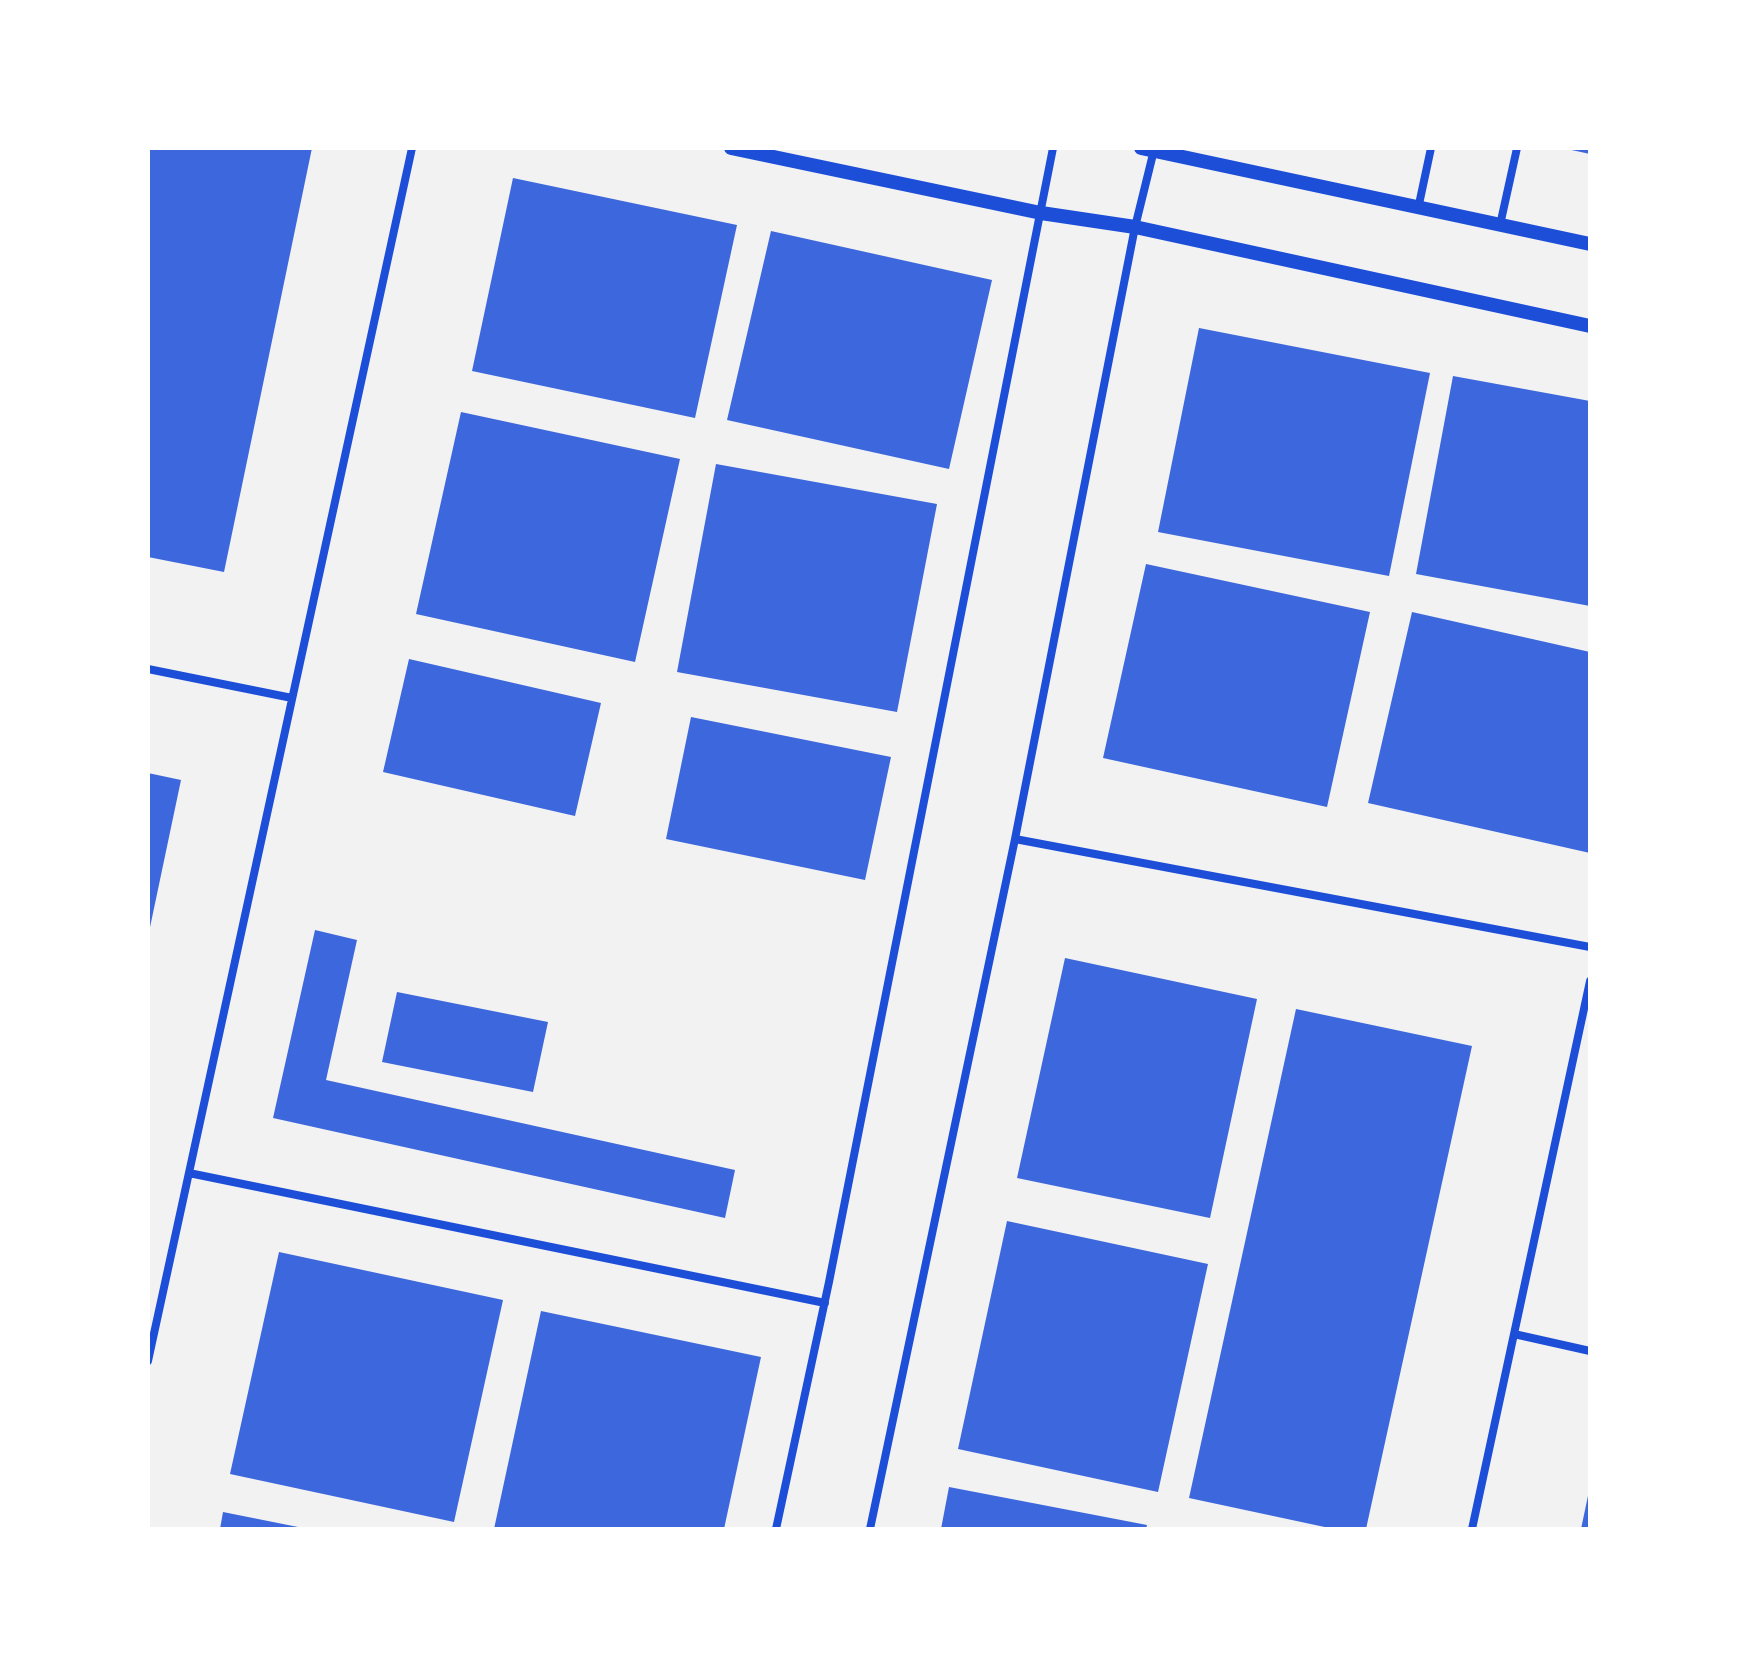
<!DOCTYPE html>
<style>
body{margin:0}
#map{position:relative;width:1738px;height:1677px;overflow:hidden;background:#f2f2f2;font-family:"IBM Plex Sans",sans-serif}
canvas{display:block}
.frame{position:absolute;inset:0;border:150px solid #fff;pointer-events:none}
</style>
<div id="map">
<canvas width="1738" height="1677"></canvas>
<div class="frame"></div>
</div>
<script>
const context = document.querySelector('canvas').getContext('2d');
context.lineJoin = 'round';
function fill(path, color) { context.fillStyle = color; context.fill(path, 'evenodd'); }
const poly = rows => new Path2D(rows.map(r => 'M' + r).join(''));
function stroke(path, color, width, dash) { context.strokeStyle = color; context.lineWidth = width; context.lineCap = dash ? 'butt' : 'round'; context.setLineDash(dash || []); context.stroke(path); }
const building = poly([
 [148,148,312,148,224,572,148,557],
 [1567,148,1590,148,1590,154,1567,149],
 [513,178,737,225,695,418,472,371],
 [771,231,992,280,949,469,727,420],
 [1199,328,1430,373,1389,576,1158,532],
 [1453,376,1590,401,1590,606,1416,574],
 [461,412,680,459,635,662,416,614],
 [716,464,937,504,897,712,677,672],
 [1146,564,1370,612,1327,807,1103,758],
 [1412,612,1590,652,1590,853,1368,803],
 [409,659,601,703,575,816,383,772],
 [691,717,891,757,865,880,666,839],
 [148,773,181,780,149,932,148,932],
 [315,930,357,940,326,1080,735,1170,725,1218,273,1118],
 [1065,958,1257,999,1210,1218,1017,1178],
 [397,992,548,1022,533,1092,382,1062],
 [1296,1009,1472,1046,1366,1529,1334,1529,1189,1498],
 [1007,1221,1208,1264,1158,1492,958,1449],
 [279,1252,503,1300,454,1522,230,1474],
 [541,1311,761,1357,724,1529,494,1529],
 [949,1487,1147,1525,1146,1529,941,1529],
 [1589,1491,1590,1529,1581,1529],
 [223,1512,303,1528,303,1529,220,1529]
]);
const minor = poly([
 [1418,209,1431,148],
 [1500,225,1517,148],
 [148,669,292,698],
 [1015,839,1590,947],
 [189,1173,825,1303],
 [1514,1334,1590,1351],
 [148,1361,412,148],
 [776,1529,829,1282,1053,148],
 [870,1529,1015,839,1135,227,1154,150],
 [1472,1529,1590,981]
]);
const tertiary = poly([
 [731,148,1041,213,1135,227,1590,326],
 [1141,148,1590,244]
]);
fill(building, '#3d67dc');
stroke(minor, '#1d4ed8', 8);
stroke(tertiary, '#1d4ed8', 14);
</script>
